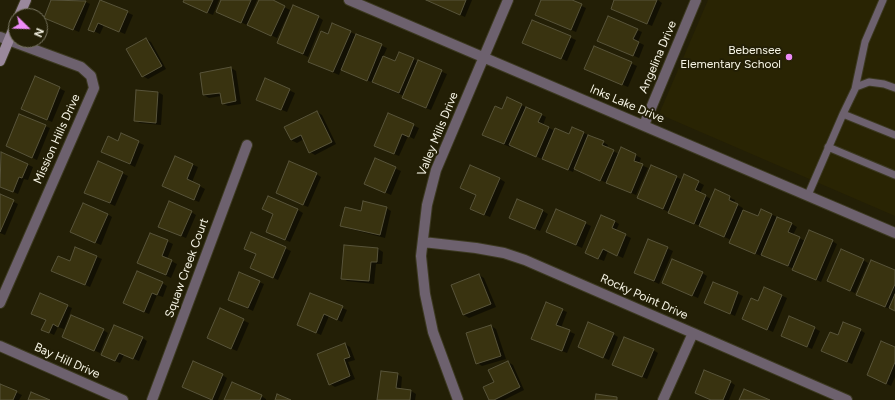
<!DOCTYPE html>
<style>
body{margin:0}
#map{position:relative;width:895px;height:400px;overflow:hidden;background:#231f06;font-family:Figtree,sans-serif}
canvas{display:block}
.north{position:absolute;left:8px;top:8px;width:40px;height:40px;box-sizing:border-box;background:#231f06;border:1px solid #787560;border-radius:50%;rotate:113deg;font-size:11px;font-weight:700;line-height:16px;text-align:center;color:#f7f5e6}
.north::after{content:'';display:block;margin:auto;width:14px;height:18px;background:#ee8bf8;clip-path:polygon(50% 0,100% 100%,50% 72%,0 100%)}
</style>
<div id="map">
<canvas width="895" height="400"></canvas>
<div class="north">N</div>
</div>
<script>
const context = document.querySelector('canvas').getContext('2d');
context.lineJoin = 'round';
function fill(path, color) { context.fillStyle = color; context.fill(path, 'evenodd'); }
const poly = rows => new Path2D(rows.map(r => 'M' + r).join(''));
function stroke(path, color, width, dash) { context.strokeStyle = color; context.lineWidth = width; context.lineCap = dash ? 'butt' : 'round'; context.setLineDash(dash || []); context.stroke(path); }
function label(font, color, halo, rows, align = 'center') {
  context.font = font + ' Figtree,sans-serif'; context.lineWidth = 4; context.setLineDash([]); context.textBaseline = 'middle'; context.strokeStyle = halo; context.fillStyle = color; for (const [text, x, y, turn = 0] of rows) {
    context.save(); context.translate(x, y); context.rotate((+turn || 0) * Math.PI / 180); context.textAlign = isNaN(turn) ? turn : align; if (halo) context.strokeText(text, 0, 0); context.fillText(text, 0, 0); context.restore();
  }
}
const built = poly([
 [708,0,895,0,895,216,659,114]
]);
const shadow = poly([
 [52,0,82,0,90,4,79,32,45,17],
 [185,0,219,0,213,15,189,5,184,2],
 [222,0,257,0,249,19,251,20,260,0,270,0,290,10,277,38,247,24,247,25,222,14],
 [427,0,472,0,465,17],
 [542,0,569,0,586,8,576,32,541,17],
 [615,0,658,0,662,3,652,26,617,11],
 [101,1,133,15,125,34,104,25,100,34,89,29],
 [318,17,323,20,308,57,278,43],
 [533,21,576,40,567,61,529,45],
 [637,30,642,32,638,42,644,45,639,58,603,43],
 [350,32,387,48,383,57,396,62,413,59,447,74,431,110,408,101,404,96,341,69,339,75,314,64,328,35],
 [146,39,151,42,166,69,148,79,143,76],
 [594,47,637,66,628,87,590,71],
 [231,68,236,71,241,104,228,106,222,103,221,96,209,98,204,95],
 [35,78,65,91,52,122,27,111],
 [265,79,295,93,287,112,262,102],
 [137,91,158,92,163,95,161,125,140,123,135,120],
 [521,105,546,117,543,125,555,131,569,135,573,128,603,142,608,145,607,148,619,154,621,148,641,158,639,164,648,168,636,195,574,169,573,172,542,158,542,159,511,145,510,147,489,138,503,110],
 [317,112,322,115,336,144,315,155,310,152,304,139,297,143,291,140],
 [388,114,419,128,414,139,408,136,399,156,380,148],
 [45,126,50,128,37,160,7,146],
 [121,135,144,145,135,167,102,152,118,142],
 [1,153,33,167,28,180,24,179,18,194,0,186,0,156],
 [176,157,198,167,192,182,205,189,199,202,168,189],
 [376,160,401,171,391,195,371,186],
 [122,173,128,176,115,206,91,195],
 [316,174,321,177,308,207,282,196],
 [676,177,683,180,698,182,704,185,700,193,711,199,715,191,735,200,734,203,743,208,742,211,759,218,762,210,792,224,797,227,793,235,805,241,832,241,837,244,821,282,762,254,761,256,735,245,731,240,638,198],
 [500,179,505,182,490,217,477,212,477,195],
 [0,195,18,204,5,235,0,233],
 [386,208,391,211,385,238,347,228,342,225,362,212],
 [298,210,303,213,290,242,272,234,274,214],
 [556,210,591,226,582,248,547,232],
 [543,211,548,214,540,231,515,220],
 [191,212,196,215,186,238,164,229],
 [107,214,112,217,101,245,77,235],
 [614,221,619,224,616,231,631,238,623,258,608,251,604,261,591,256],
 [251,233,291,251,278,280,257,270,257,254],
 [151,234,173,244,167,259,177,264,171,278,139,263],
 [649,240,673,251,659,284,640,275],
 [378,249,383,252,382,264,376,264,374,284,347,281,342,278],
 [97,257,102,259,90,287,58,273,70,262],
 [863,260,868,263,855,293,834,284],
 [895,271,895,311,862,298],
 [702,273,707,276,698,298,663,283],
 [479,275,484,278,496,307,469,318,464,315,452,285],
 [259,282,264,284,253,311,234,302],
 [162,283,167,286,163,297,157,295,149,314,130,306],
 [713,283,743,296,735,316,710,305],
 [765,288,787,298,773,332,749,321],
 [311,294,347,310,342,322,329,316,321,335,303,327],
 [67,306,72,308,64,329,58,327,54,335,48,332,47,320,37,316],
 [220,310,249,323,237,351,213,341],
 [562,310,567,312,561,328,575,334,567,353,538,342],
 [790,317,820,331,812,349,787,338],
 [491,326,496,329,506,359,482,366,477,363],
 [103,330,108,333,100,353,63,337],
 [860,330,865,333,852,364,828,354,838,336],
 [613,334,618,337,609,360,584,349],
 [142,338,147,341,139,361,124,355,120,363,107,358],
 [345,344,350,347,355,360,348,362,355,379,335,387,330,384],
 [895,348,895,377,891,386,868,375],
 [653,350,658,353,647,379,619,367],
 [508,362,513,365,524,390,504,400,490,400,495,382],
 [397,374,402,377,401,389,411,391,416,394,415,400,378,400],
 [222,375,227,378,218,400,212,400,183,387],
 [730,382,735,385,729,400,712,400],
 [0,385,22,395,19,400,0,400],
 [261,396,266,399,266,400,226,400]
]);
const building = poly([
 [51,0,86,1,73,30,44,18,51,0],
 [100,0,128,11,119,32,98,23,94,32,88,30,100,0],
 [184,0,213,0,207,13,183,2,184,0],
 [221,0,251,0,241,23,216,12,221,0],
 [259,0,273,0,285,6,271,36,247,25,259,0],
 [426,0,466,0,460,15,426,0],
 [541,0,572,0,582,4,571,30,535,15,541,0],
 [614,0,657,0,647,24,611,9,614,0],
 [293,5,319,16,303,54,277,43,293,5],
 [608,16,638,29,633,39,639,42,633,56,597,41,608,16],
 [532,20,571,36,561,59,522,43,532,20],
 [332,23,351,31,333,72,308,62,321,31,328,34,332,23],
 [356,34,382,44,367,81,341,70,356,34],
 [146,38,162,66,142,77,126,49,146,38],
 [594,46,632,62,622,85,584,69,594,46],
 [399,52,414,58,399,93,372,82,383,56,395,61,399,52],
 [418,60,442,70,426,108,402,98,418,60],
 [231,67,236,101,222,104,220,93,203,95,200,73,231,67],
 [35,76,60,87,47,120,21,109,35,76],
 [265,78,290,89,281,110,256,100,265,78],
 [136,90,158,92,156,123,134,121,136,90],
 [507,97,522,104,504,144,482,135,495,106,502,109,507,97],
 [526,107,542,114,538,122,549,127,536,157,509,145,526,107],
 [317,111,332,142,309,153,301,135,291,140,284,127,317,111],
 [388,113,414,124,409,137,402,134,394,154,374,146,388,113],
 [19,114,46,125,32,158,6,146,19,114],
 [572,127,584,132,568,170,542,159,555,128,569,134,572,127],
 [121,133,139,141,130,164,101,152,108,136,118,141,121,133],
 [588,135,604,141,602,145,614,150,600,181,574,169,588,135],
 [621,147,636,154,634,161,643,164,631,193,606,183,621,147],
 [1,152,28,164,22,178,19,177,13,192,0,187,1,152],
 [175,156,193,164,187,179,200,185,194,200,162,186,175,156],
 [375,158,396,167,385,193,364,184,375,158],
 [98,161,123,172,110,203,84,193,98,161],
 [289,161,317,173,303,205,276,193,289,161],
 [470,165,500,178,484,215,470,209,476,195,460,188,470,165],
 [651,165,677,176,663,209,637,198,651,165],
 [684,174,699,181,695,190,706,195,694,224,668,213,684,174],
 [715,189,730,196,729,200,738,204,724,237,699,226,715,189],
 [0,194,14,200,0,232,0,194],
 [268,196,298,209,285,240,266,232,273,214,262,209,268,196],
 [517,199,543,210,535,229,509,218,517,199],
 [169,201,192,211,181,236,158,227,169,201],
 [363,201,387,207,380,235,340,226,345,207,361,211,363,201],
 [83,203,108,214,95,243,70,232,83,203],
 [556,209,586,222,576,245,546,232,556,209],
 [761,209,772,214,755,254,729,243,743,210,758,216,761,209],
 [601,215,615,221,612,228,626,234,617,256,603,249,598,259,585,253,601,215],
 [777,217,792,223,788,232,800,237,788,266,761,255,777,217],
 [809,230,833,240,816,280,792,270,809,230],
 [251,232,286,247,273,278,250,268,256,254,244,249,251,232],
 [150,233,168,240,162,256,172,260,166,275,137,263,150,233],
 [648,239,668,247,654,281,634,273,648,239],
 [344,245,378,248,377,262,371,262,369,281,341,279,344,245],
 [75,247,97,256,85,285,51,271,58,256,70,261,75,247],
 [841,249,864,259,850,291,827,281,841,249],
 [672,259,703,272,692,296,662,283,672,259],
 [871,260,895,270,895,284,885,307,856,295,871,260],
 [137,271,163,282,157,295,152,293,144,312,123,303,137,271],
 [239,272,260,281,248,308,228,300,239,272],
 [479,274,491,304,463,315,451,285,479,274],
 [713,282,738,292,730,314,704,303,713,282],
 [764,287,782,295,767,330,742,319,751,298,758,301,764,287],
 [40,293,68,305,58,327,53,324,49,333,41,330,46,320,31,314,40,293],
 [310,293,343,306,337,320,324,314,316,333,297,325,310,293],
 [895,294,895,311,889,308,895,294],
 [546,302,563,309,556,325,570,330,562,351,531,339,546,302],
 [220,308,244,319,231,349,207,338,220,308],
 [71,315,104,329,94,351,62,337,71,315],
 [789,316,815,327,807,347,781,336,789,316],
 [588,322,614,333,603,358,578,347,588,322],
 [843,322,861,329,847,362,821,351,830,332,838,335,843,322],
 [114,325,143,337,133,359,119,353,115,361,101,355,114,325],
 [491,325,501,356,476,364,466,333,491,325],
 [624,337,654,349,642,377,612,365,624,337],
 [881,341,895,347,895,362,886,384,867,375,881,341],
 [345,343,350,357,344,359,350,376,329,385,317,354,345,343],
 [193,361,223,374,212,400,182,387,193,361],
 [508,361,520,387,494,400,489,400,483,387,494,382,488,370,508,361],
 [704,370,731,381,723,400,711,400,695,393,704,370],
 [381,371,398,373,396,388,411,390,410,400,377,400,381,371],
 [232,382,262,395,260,400,224,400,232,382],
 [0,384,17,391,13,400,0,400,0,384],
 [744,389,770,400,739,400,744,389],
 [31,392,50,400,28,400,31,392],
 [277,394,291,400,275,400,277,394],
 [596,394,617,397,617,400,595,400,596,394]
]);
const service = poly([
 [855,89,865,42,883,0],
 [843,114,895,135],
 [828,147,895,175],
 [808,195,843,114,856,87,869,82,884,84,895,88]
]);
const minor = poly([
 [349,0,895,233],
 [0,37,81,67,91,76,94,88,0,303],
 [644,125,696,0],
 [423,242,476,248,504,253,525,260,847,400],
 [0,346,123,400],
 [152,400,247,145],
 [458,400,433,332,425,294,421,256,427,205,436,170,508,0],
 [663,400,693,333]
]);
const secondary = poly([
 [19,16,26,0],
 [0,61,16,23]
]);
const markers = [
 [789,57,4,"#ee8bf8"]
];
const poiNames = [
 ["Bebensee",781,50],
 ["Elementary School",781,64]
];
const streetNames = [
 ["Angelina Drive",658,57,-67],
 ["Inks Lake Drive",627,104,23],
 ["Valley Mills Drive",438,134,-68],
 ["Mission Hills Drive",57,139,-66],
 ["Squaw Creek Court",187,268,-70],
 ["Rocky Point Drive",644,297,24],
 ["Bay Hill Drive",67,361,24]
];
fill(built, '#292403');
fill(shadow, '#0007');
fill(building, '#393310');
stroke(building, '#58543a', 1);
stroke(service, '#3c3921', 9);
stroke(minor, '#3c3921', 12);
stroke(secondary, '#3c3921', 12);
stroke(service, '#6d616e', 7);
stroke(minor, '#6d616e', 10);
stroke(secondary, '#9a889c', 10);
for (const [x, y, r, color] of markers) { const dot = new Path2D(); dot.arc(x, y, r, 0, 2 * Math.PI); context.fillStyle = color; context.fill(dot); stroke(dot, '#231f06', 1.5); }
label('12px', '#f7f5e6', '#231f06', poiNames, 'right');
label('12px', '#f7f5e6', '#231f06', streetNames);
</script>
